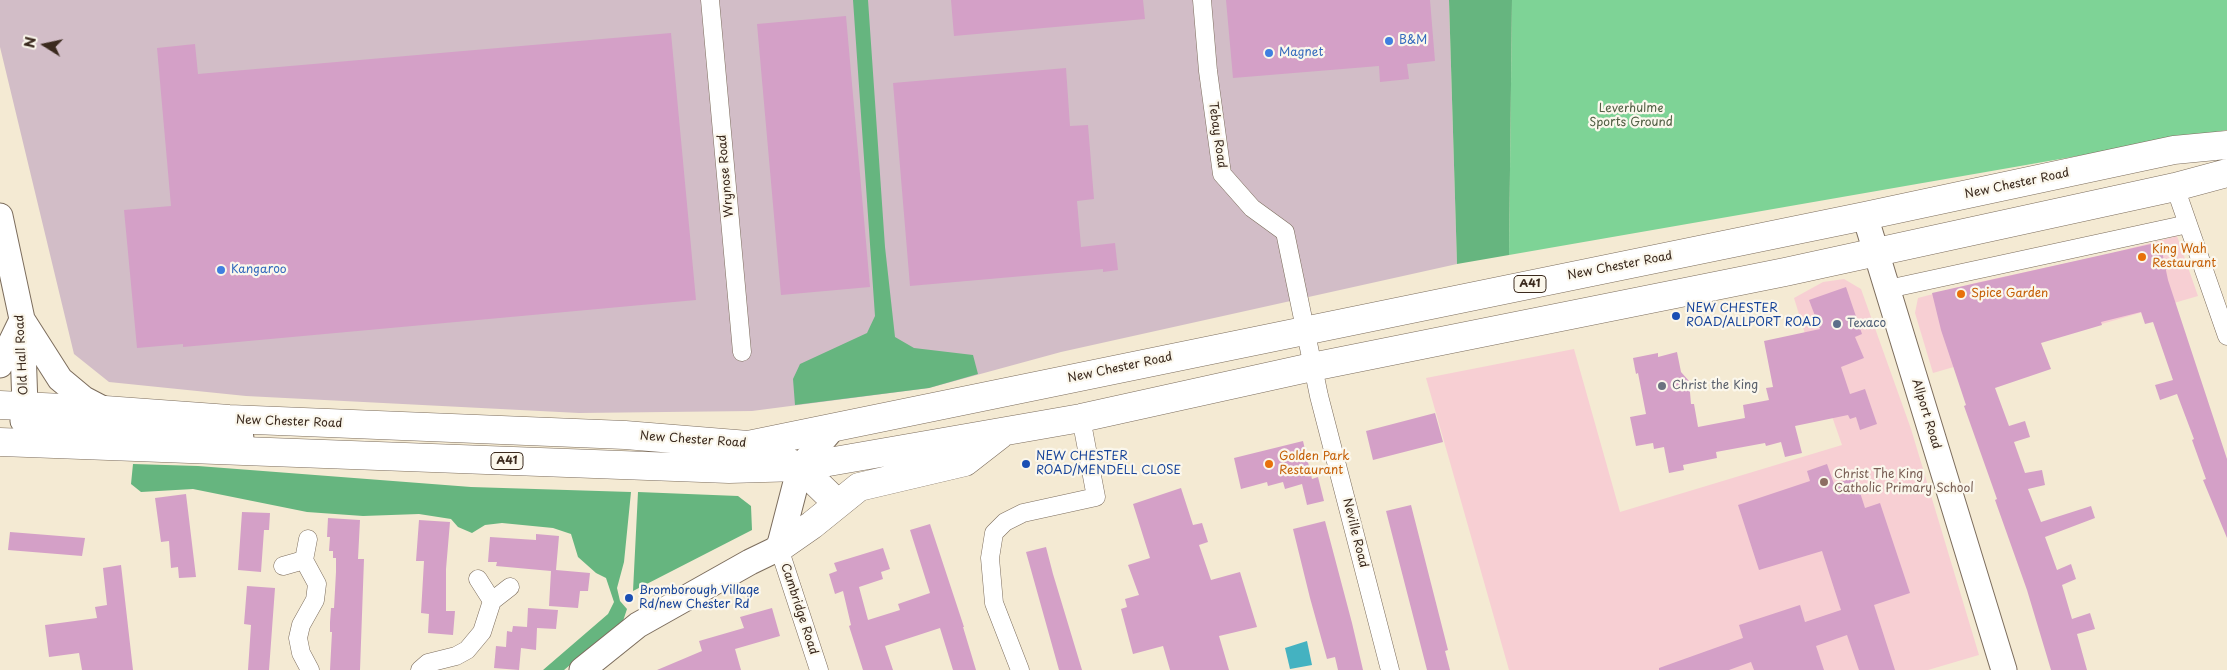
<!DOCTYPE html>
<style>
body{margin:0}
#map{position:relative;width:2227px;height:670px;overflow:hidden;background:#f4ead3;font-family:"Playpen Sans",sans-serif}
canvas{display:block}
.north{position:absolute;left:20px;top:20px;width:50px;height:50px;-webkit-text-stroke:4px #fbf7ec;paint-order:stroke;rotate:280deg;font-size:14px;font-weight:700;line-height:20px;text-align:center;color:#3b2a1e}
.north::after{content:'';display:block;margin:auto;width:18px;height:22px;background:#3b2a1e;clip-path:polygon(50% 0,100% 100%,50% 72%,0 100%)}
</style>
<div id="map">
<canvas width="2227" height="670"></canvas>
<div class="north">N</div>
</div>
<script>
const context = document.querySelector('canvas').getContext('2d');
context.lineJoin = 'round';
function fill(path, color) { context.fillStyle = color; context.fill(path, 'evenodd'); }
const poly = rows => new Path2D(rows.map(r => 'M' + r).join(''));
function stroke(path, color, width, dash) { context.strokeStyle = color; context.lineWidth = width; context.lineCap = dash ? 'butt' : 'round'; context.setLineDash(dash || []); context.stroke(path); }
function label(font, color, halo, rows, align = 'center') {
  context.font = font + ' "Playpen Sans",sans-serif'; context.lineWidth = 4.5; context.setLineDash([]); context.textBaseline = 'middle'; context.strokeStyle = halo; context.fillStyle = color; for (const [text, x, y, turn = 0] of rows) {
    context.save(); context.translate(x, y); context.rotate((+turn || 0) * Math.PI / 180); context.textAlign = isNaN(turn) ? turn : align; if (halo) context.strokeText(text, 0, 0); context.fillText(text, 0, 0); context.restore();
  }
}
const built = poly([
 [2177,236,2198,296,1933,373,1915,313,1918,298,1979,282,2105,255],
 [1844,279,1861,289,1911,429,1979,655,1928,670,1509,670,1426,378,1574,349,1620,512,1842,445,1819,379,1794,298,1823,282]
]);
const industrial = poly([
 [0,0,1449,0,1457,264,1061,352,929,388,752,411,579,413,246,396,109,382,74,354,0,47]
]);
const green = poly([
 [1512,0,2227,0,2227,130,1509,255]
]);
const forest = poly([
 [853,0,868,0,885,247,895,337,914,348,973,355,978,374,929,388,795,405,793,379,800,364,867,333,875,316],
 [1449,0,1512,0,1509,255,1457,264],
 [133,464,198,466,471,487,631,492,624,562,617,588,620,601,627,609,623,621,564,670,543,670,608,614,614,602,606,578,596,573,578,557,571,534,553,528,502,523,485,525,472,533,458,527,451,519,419,514,363,516,307,512,193,489,141,492,131,484],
 [638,492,738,496,751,506,752,530,633,591]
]);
const water = poly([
 [1307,641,1312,665,1290,669,1285,648]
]);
const building = poly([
 [951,0,1143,0,1145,19,954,36],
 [1226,0,1430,0,1435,61,1407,64,1409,79,1380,82,1379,66,1233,78],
 [846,16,870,287,781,295,757,24],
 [671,33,696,300,183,347,183,344,137,348,124,210,171,206,157,48,195,44,198,74],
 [1066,68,1070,126,1088,125,1094,199,1077,201,1081,247,1115,243,1118,270,1103,272,1103,269,910,286,893,83],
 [2160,242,2168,280,2227,459,2227,538,2203,480,2206,479,2192,440,2194,439,2177,394,2160,400,2155,385,2173,380,2153,322,2145,324,2141,312,2101,322,2102,325,2041,343,2051,369,1995,388,2009,426,2025,421,2030,437,2014,442,2025,473,2042,470,2045,485,2028,489,2041,522,2091,506,2095,518,2045,537,2057,570,2071,564,2076,579,2062,585,2072,619,2090,613,2095,629,2077,634,2087,670,2051,670,2027,590,1995,500,1997,499,1964,406,1966,405,1941,330,1932,293],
 [1846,287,1862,334,1855,337,1864,358,1841,367,1850,394,1865,389,1877,424,1860,430,1856,417,1850,419,1848,415,1795,426,1802,453,1785,457,1781,442,1766,446,1765,443,1716,452,1717,458,1683,465,1684,470,1669,473,1664,447,1654,449,1653,443,1636,446,1630,417,1646,414,1638,373,1636,374,1633,358,1658,353,1658,357,1677,352,1681,372,1689,381,1691,404,1694,404,1698,427,1745,418,1743,405,1769,400,1766,388,1773,387,1764,341,1820,329,1809,300],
 [1435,413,1443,442,1373,460,1366,431],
 [1303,441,1312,479,1318,477,1324,501,1307,505,1302,484,1285,489,1283,482,1268,486,1267,482,1241,489,1234,458],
 [1827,464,1834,484,1855,477,1865,508,1880,503,1910,593,1874,605,1895,670,1859,670,1847,635,1816,646,1824,670,1754,670,1751,662,1729,670,1659,670,1659,668,1743,638,1739,625,1800,605,1805,622,1841,610,1822,551,1759,570,1738,505,1810,481,1807,471],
 [1181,488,1193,525,1202,523,1208,542,1199,545,1211,580,1240,572,1257,627,1219,636,1229,670,1170,670,1163,646,1133,654,1121,609,1127,607,1125,599,1139,595,1128,565,1150,558,1133,504],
 [186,494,196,577,179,578,178,567,171,568,169,541,161,542,155,498],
 [1411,505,1448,650,1445,651,1450,670,1427,670,1386,511],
 [242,512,270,513,269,530,264,530,261,572,238,570],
 [328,518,360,520,358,559,364,559,360,670,330,670,332,632,330,632,330,622,331,608,334,608,336,572,336,558,333,558,333,551,329,551,330,537,327,537],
 [419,520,450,522,446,569,446,611,455,611,453,635,428,633,429,614,421,613,424,561,416,561],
 [1325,521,1352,623,1363,670,1338,670,1335,657,1327,659,1310,598,1293,529],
 [930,524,964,627,963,627,976,670,953,670,940,628,885,646,893,670,863,670,849,626,851,625,843,591,835,594,829,574,837,571,834,563,883,548,890,569,881,572,883,579,859,587,868,620,900,610,898,604,930,593,910,530],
 [10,532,85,538,82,556,8,550],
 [536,534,559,536,556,570,590,573,588,591,580,591,578,608,549,606,551,571,496,566,497,562,488,562,490,537,536,540],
 [1046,547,1053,574,1082,670,1059,670,1026,552],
 [121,565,133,670,82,670,79,653,49,657,45,625,97,618,95,607,107,605,103,568],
 [247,586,275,588,269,670,248,670,251,625,244,624],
 [528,608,558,610,556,629,537,628,536,650,521,648,519,670,494,668,496,646,506,647,507,631,512,632,513,626,527,627],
 [772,608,780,636,735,649,741,670,657,670,702,651,699,641,744,628,740,617]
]);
const street = poly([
 [710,0,742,352],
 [1202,0,1208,71,1222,174,1252,208,1285,232,1319,396,1390,670],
 [2175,187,2227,336],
 [1888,289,2188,224],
 [308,539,304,560,317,584,315,600,301,625,298,638,301,653,310,670],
 [779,548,819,670],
 [283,566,304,560],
 [478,579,492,601],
 [420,670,428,663,456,656,467,650,482,632,492,601,510,587],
 [1020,670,994,603,990,558,994,533,1005,522,1023,513,1096,497,1081,418]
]);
const secondary = poly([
 [0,216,22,319,25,406,23,421],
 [1865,216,2004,670],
 [23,321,60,379,84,399,105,410],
 [0,365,20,324],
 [25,406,28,413,35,420,56,427,241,438],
 [582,670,638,625,750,562,779,548,800,467,833,428]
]);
const highway = poly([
 [0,405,105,410,229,419,625,435,748,445,1865,216,2174,150,2227,145],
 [0,442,729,469,800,467,1081,418,1312,367,1785,272,2175,187,2227,173],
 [786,461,800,467,838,504],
 [779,548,812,525,859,487,965,462,1001,434]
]);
const markers = [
 [1389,41,5,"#3f7fe0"],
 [1269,53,5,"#3f7fe0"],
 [2142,257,5,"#e8710a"],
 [221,270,5,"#3f7fe0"],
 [1961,294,5,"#e8710a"],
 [1676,316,5,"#1a4fb4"],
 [1837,324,5,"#5c6f8a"],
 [1662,386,5,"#6b7280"],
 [1026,464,5,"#1a4fb4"],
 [1269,464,5,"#e8710a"],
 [1824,482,5,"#8d6e63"],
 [629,598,5,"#1a4fb4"]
];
const shields = [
 [1530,284,32],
 [507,461,32]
];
const shieldNames = [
 ["A41",1530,284],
 ["A41",507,461]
];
const shopNames = [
 ["B&M",1399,41],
 ["Magnet",1279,53],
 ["Kangaroo",231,270]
];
const parkNames = [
 ["Leverhulme",1631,109],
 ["Sports Ground",1631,123]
];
const streetNames = [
 ["Tebay Road",1217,135,82],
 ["Wrynose Road",726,176,-95],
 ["New Chester Road",2017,184,-12],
 ["New Chester Road",1620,266,-11],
 ["Old Hall Road",22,355,-93],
 ["New Chester Road",1120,368,-12],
 ["Allport Road",1926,414,73],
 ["New Chester Road",289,422,2],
 ["New Chester Road",693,440,4],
 ["Neville Road",1355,533,76],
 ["Cambridge Road",799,609,72]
];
const foodNames = [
 ["King Wah",2152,250],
 ["Restaurant",2152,264],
 ["Spice Garden",1971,294],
 ["Golden Park",1279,457],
 ["Restaurant",1279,471]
];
const transitNames = [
 ["NEW CHESTER",1686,309],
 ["ROAD/ALLPORT ROAD",1686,323],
 ["NEW CHESTER",1036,457],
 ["ROAD/MENDELL CLOSE",1036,471],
 ["Bromborough Village",639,591],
 ["Rd/new Chester Rd",639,605]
];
const serviceNames = [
 ["Texaco",1847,324]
];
const worshipNames = [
 ["Christ the King",1672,386]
];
const educationNames = [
 ["Christ The King",1834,475],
 ["Catholic Primary School",1834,489]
];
fill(built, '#f7cfd3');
fill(industrial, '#d2bdc7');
fill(green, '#7ed396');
fill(forest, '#66b57f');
fill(water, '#44b2c1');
fill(building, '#d4a0c7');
stroke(street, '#7c6d5d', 19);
stroke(secondary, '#7c6d5d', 27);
stroke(highway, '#7c6d5d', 29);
stroke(street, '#fff', 18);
stroke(secondary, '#fff', 25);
stroke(highway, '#fff', 28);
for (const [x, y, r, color] of markers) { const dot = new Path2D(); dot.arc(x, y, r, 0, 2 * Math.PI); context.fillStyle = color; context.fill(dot); stroke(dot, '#fbf7ec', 2); }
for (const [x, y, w] of shields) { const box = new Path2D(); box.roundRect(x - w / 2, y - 8.5, w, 17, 4); context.fillStyle = '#fbf7ec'; context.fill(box); stroke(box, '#3b2a1e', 1); }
label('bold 11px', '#3b2a1e', null, shieldNames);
label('12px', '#366cbe', '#fbf7ec', shopNames, 'left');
label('12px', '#4f5d42', '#fbf7ec', parkNames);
label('12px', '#3b2a1e', '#fbf7ec', streetNames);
label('12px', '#c56008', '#fbf7ec', foodNames, 'left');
label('12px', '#164399', '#fbf7ec', transitNames, 'left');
label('12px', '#4e5e75', '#fbf7ec', serviceNames, 'left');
label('12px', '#5b616d', '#fbf7ec', worshipNames, 'left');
label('12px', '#785e54', '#fbf7ec', educationNames, 'left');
</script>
